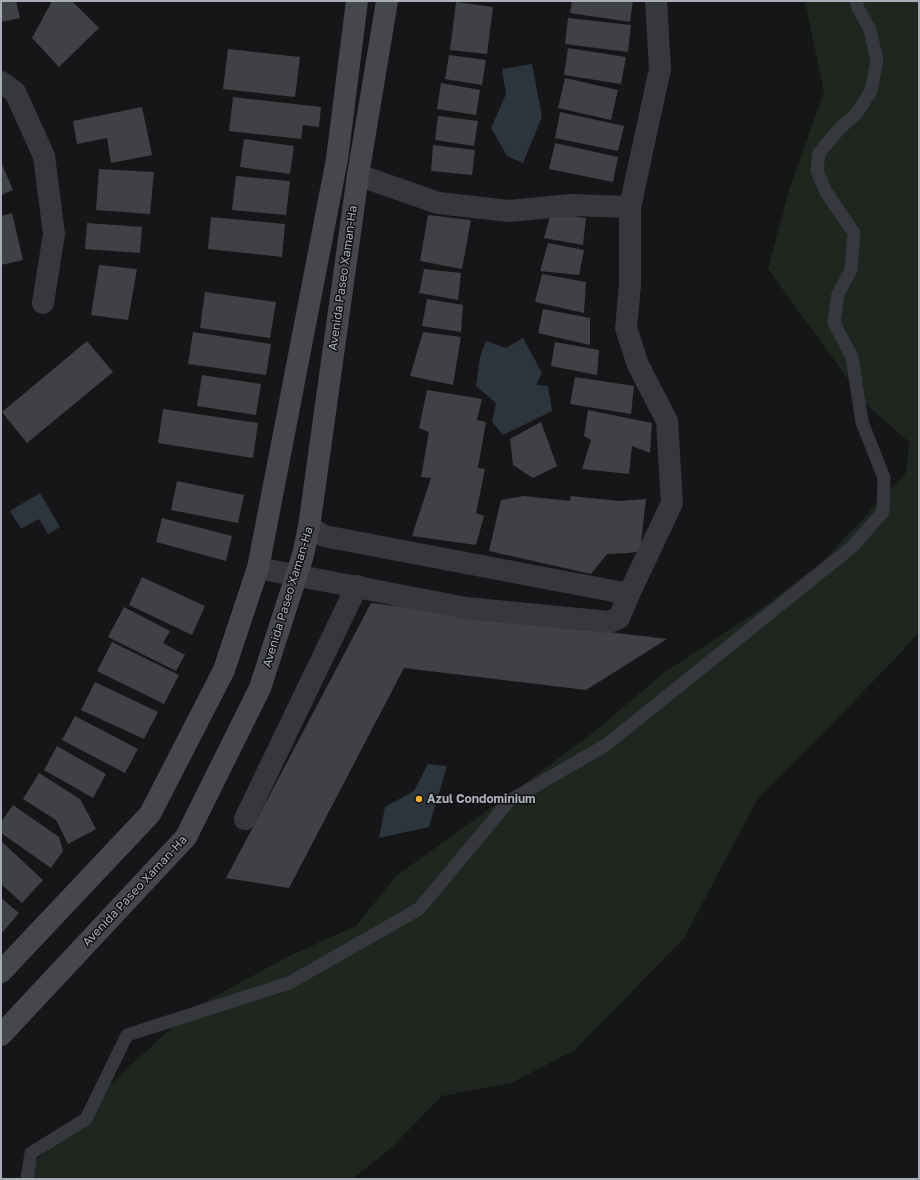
<!DOCTYPE html>
<style>
body{margin:0}
#map{position:relative;width:920px;height:1180px;overflow:hidden;background:#161618;font-family:"Golos Text",sans-serif}
canvas{display:block}
.frame{position:absolute;inset:0;border:2px solid #a8adb8;pointer-events:none}
</style>
<div id="map">
<canvas width="920" height="1180"></canvas>
<div class="frame"></div>
</div>
<script>
const context = document.querySelector('canvas').getContext('2d');
context.lineJoin = 'round';
function fill(path, color) { context.fillStyle = color; context.fill(path, 'evenodd'); }
const poly = rows => new Path2D(rows.map(r => 'M' + r).join(''));
function stroke(path, color, width, dash) { context.strokeStyle = color; context.lineWidth = width; context.lineCap = dash ? 'butt' : 'round'; context.setLineDash(dash || []); context.stroke(path); }
function label(font, color, halo, rows, align = 'center') {
  context.font = font + ' "Golos Text",sans-serif'; context.lineWidth = 3; context.setLineDash([]); context.textBaseline = 'middle'; context.strokeStyle = halo; context.fillStyle = color; for (const [text, x, y, turn = 0] of rows) {
    context.save(); context.translate(x, y); context.rotate((+turn || 0) * Math.PI / 180); context.textAlign = isNaN(turn) ? turn : align; if (halo) context.strokeText(text, 0, 0); context.fillText(text, 0, 0); context.restore();
  }
}
const green = poly([
 [805,1,919,1,919,632,896,658,757,800,684,938,575,1050,511,1083,442,1096,390,1149,352,1179,19,1179,104,1090,192,1009,289,956,356,926,396,876,523,785,594,732,665,672,765,606,824,560,905,474,910,443,867,405,768,269,789,190,824,92]
]);
const water = poly([
 [532,64,542,117,523,163,507,156,491,128,506,94,502,69],
 [523,338,542,373,536,385,548,386,552,411,503,435,492,422,496,403,476,386,480,357,486,341,506,348],
 [40,493,60,527,48,534,39,519,21,529,10,511],
 [428,764,447,766,429,827,379,838,385,807,414,791]
]);
const building = poly([
 [1,1,16,1,20,18,1,22],
 [52,1,72,1,99,28,59,67,32,38],
 [572,1,633,1,630,22,570,13],
 [456,2,493,7,487,54,450,50],
 [568,18,631,25,628,52,565,44],
 [568,48,626,57,621,84,564,75],
 [228,49,300,57,295,97,223,89],
 [449,55,486,60,482,85,445,79],
 [565,78,618,90,611,120,558,108],
 [441,83,480,90,476,115,437,109],
 [233,97,321,107,319,127,303,125,301,139,229,131],
 [142,107,152,155,111,163,107,138,77,144,73,121],
 [560,112,624,126,618,151,555,138],
 [438,116,478,121,474,146,435,140],
 [244,139,294,146,290,174,240,167],
 [555,143,618,157,613,182,549,169],
 [433,145,475,150,472,175,431,171],
 [1,162,13,190,1,195],
 [99,169,154,172,150,214,96,210],
 [236,176,290,181,286,215,232,210],
 [12,213,23,260,1,265,1,216],
 [551,213,586,218,583,245,544,238],
 [428,215,471,220,462,269,420,261],
 [211,217,285,224,282,257,208,249],
 [87,223,142,227,140,253,85,249],
 [548,243,584,250,579,275,540,271],
 [99,265,137,269,128,320,91,315],
 [424,269,461,273,458,300,419,293],
 [542,274,586,282,584,313,535,302],
 [205,292,276,302,270,338,200,328],
 [427,299,463,305,461,332,422,326],
 [543,309,590,318,590,345,538,333],
 [193,332,271,344,266,375,188,364],
 [423,332,461,337,453,385,410,376],
 [87,341,113,372,27,443,2,412],
 [555,342,599,350,597,375,551,366],
 [202,375,261,384,256,415,197,406],
 [575,377,634,386,631,414,570,404],
 [427,390,482,399,477,420,486,422,478,468,485,469,476,513,484,516,476,545,412,536,431,478,421,477,429,432,419,428],
 [163,409,258,423,253,458,158,443],
 [588,410,652,423,650,453,632,446,629,474,582,469,591,440,584,436],
 [541,422,557,466,533,478,513,465,510,439],
 [177,481,244,495,238,523,171,510],
 [524,496,570,501,571,496,619,501,646,499,640,551,629,553,607,554,591,574,489,551,501,500],
 [162,518,232,536,226,561,156,542],
 [142,577,205,606,192,635,129,605],
 [371,603,667,639,586,690,404,668,289,888,226,878],
 [124,607,170,631,163,643,185,655,176,671,108,637],
 [112,642,179,675,164,704,97,671],
 [95,682,158,712,144,739,81,710],
 [75,716,138,749,125,773,62,740],
 [57,746,106,774,93,798,44,770],
 [39,773,80,799,96,829,68,844,56,820,23,799],
 [13,805,59,837,63,851,51,868,1,833,1,822],
 [1,841,43,880,22,903,1,884],
 [1,898,19,913,1,934]
]);
const service = poly([
 [27,1179,31,1153,86,1119,127,1035,289,983,419,909,509,801,606,745,852,547,883,512,884,478,862,422,852,357,834,323,838,294,851,270,854,233,826,192,817,171,819,153,840,128,856,114,871,91,877,60,870,30,858,8,856,1]
]);
const minor = poly([
 [1,82,15,92,44,156,54,234,43,303],
 [358,175,438,203,509,211,571,205,630,207],
 [309,527,324,536,629,594],
 [258,568,466,608,609,622,619,618,629,594,672,503,667,421,638,365,626,328,630,285,630,207,660,69,656,1],
 [245,819,357,586]
]);
const secondary = poly([
 [1,972,150,814,224,670,258,568,337,159,357,1],
 [1,1035,186,837,260,688,303,555,309,527,358,175,387,1]
]);
const markers = [
 [419,799,4,"#f2b134"]
];
const streetNames = [
 ["Avenida Paseo Xaman-Ha",343,278,-82],
 ["Avenida Paseo Xaman-Ha",288,597,-73],
 ["Avenida Paseo Xaman-Ha",135,891,-47]
];
const poiNames = [
 ["Azul Condominium",427,799]
];
fill(green, '#1e261f');
fill(water, '#2c353c');
fill(building, '#404145');
stroke(service, '#37383d', 13);
stroke(minor, '#37383d', 22);
stroke(secondary, '#45474d', 22);
for (const [x, y, r, color] of markers) { const dot = new Path2D(); dot.arc(x, y, r, 0, 2 * Math.PI); context.fillStyle = color; context.fill(dot); stroke(dot, '#111113', 1.5); }
label('12px', '#a8adb8', '#111113', streetNames);
label('bold 12px', '#a8adb8', '#111113', poiNames, 'left');
</script>
